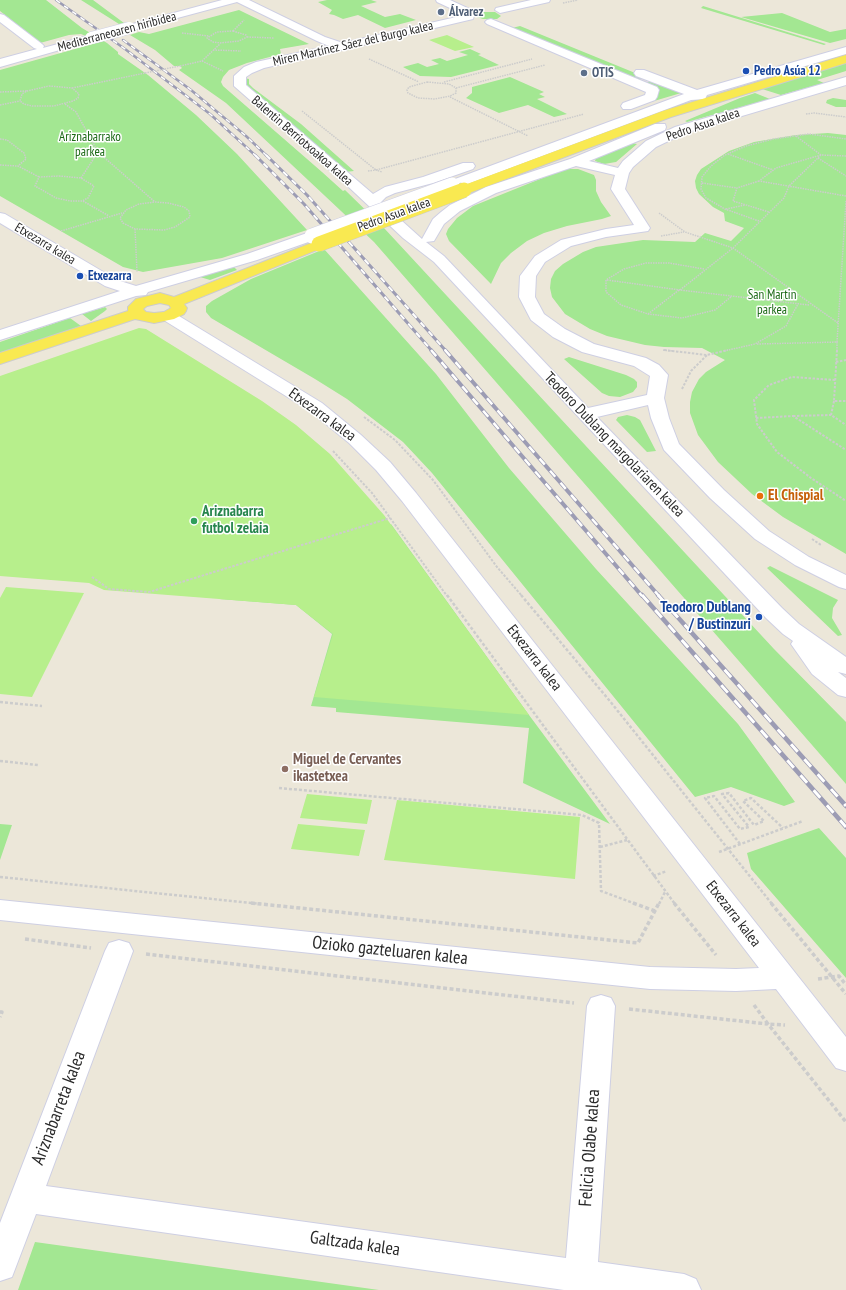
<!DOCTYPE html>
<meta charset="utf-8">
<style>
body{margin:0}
canvas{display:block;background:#ece7d9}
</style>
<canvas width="846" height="1290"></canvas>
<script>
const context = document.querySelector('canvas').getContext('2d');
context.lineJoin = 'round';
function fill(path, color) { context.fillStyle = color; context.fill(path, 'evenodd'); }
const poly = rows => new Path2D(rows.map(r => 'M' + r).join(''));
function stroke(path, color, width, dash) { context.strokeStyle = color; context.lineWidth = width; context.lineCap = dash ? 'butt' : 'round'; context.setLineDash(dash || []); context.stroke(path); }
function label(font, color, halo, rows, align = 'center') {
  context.font = font + ' "PT Sans Narrow",sans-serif'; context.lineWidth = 3; context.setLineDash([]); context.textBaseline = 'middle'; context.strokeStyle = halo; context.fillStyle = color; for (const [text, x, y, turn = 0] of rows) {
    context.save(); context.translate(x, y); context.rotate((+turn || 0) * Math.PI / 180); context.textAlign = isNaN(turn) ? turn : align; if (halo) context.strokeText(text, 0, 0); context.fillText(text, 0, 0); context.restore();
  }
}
const green = poly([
 [0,0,46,0,82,28,107,43,118,52,118,54,148,75,196,115,237,154,307,230,222,258,143,272,123,267,0,196,0,70,100,42,81,34,69,35,40,43,0,11],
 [81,0,93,0,124,23,119,24],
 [327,0,371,0,377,2,361,6,385,17,400,14,416,20,385,28,358,15,343,19,334,15,329,14,332,10,318,2],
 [703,6,826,44,824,45,701,8],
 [239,10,309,44,280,49,281,54,247,63,229,70,223,77,221,82,223,86,322,172,343,191,345,190,384,228,774,649,846,722,846,784,374,242,226,103,179,70,182,68,180,66,174,66,155,50,130,35,139,32,149,34],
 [481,12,495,12,501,16,497,19,483,19,477,17,476,15],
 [782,13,830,32,846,29,846,39,830,43,741,17],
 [520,26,645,77,636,80,512,28],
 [470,49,481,54,478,55,499,65,451,77,420,76,403,67,418,63,427,67,439,64,431,60,440,58,447,61,468,55,459,52],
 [846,63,846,71,817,80,824,83,781,95,762,89],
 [510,77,544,92,539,94,545,97,537,99,567,114,554,117,528,105,499,113,466,98,472,93,472,87],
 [244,78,249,79,249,84,253,88,301,124,354,171,345,172,307,137,247,89,244,84],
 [652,81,681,92,681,93,644,104,656,97,659,93,657,90,645,83],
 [755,93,770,99,687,122,685,121,740,98],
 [833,98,846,100,846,107,836,107,826,103,827,100],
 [828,133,846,135,846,554,783,517,752,494,718,462,698,435,690,413,690,402,692,392,699,379,706,372,725,360,702,348,664,347,645,345,607,336,590,329,565,314,552,297,550,288,551,279,555,271,563,264,583,252,596,247,643,240,695,242,705,233,731,241,744,228,725,221,724,213,713,207,699,194,696,188,695,181,697,175,701,169,729,151,754,142,796,135],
 [631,143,637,144,616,162,604,164,595,161,596,157],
 [568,169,578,169,594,175,596,180,596,191,601,202,611,216,602,219,567,226,544,233,527,241,511,253,501,263,491,284,449,241,446,234,448,229,457,218,473,206,560,171],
 [324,249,436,374,509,468,596,569,738,724,795,802,784,806,731,787,695,797,432,473,403,442,347,399,315,379,211,318,206,312,206,306,212,301,251,279],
 [234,267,237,270,210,280,200,277],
 [105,307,107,309,105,311,91,321,82,314],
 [70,318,81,326,0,353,0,342],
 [569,357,626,375,634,379,637,382,637,387,633,392,620,397,609,396,602,393,564,359],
 [627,415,635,417,640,420,656,451,647,452,616,420,618,417],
 [391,524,529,715,610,824,523,783,529,728,336,712,336,708,311,706,332,634,296,605,219,599,331,565],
 [770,566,838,600,833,608,832,618,842,635,838,636,767,568],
 [0,824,12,825,0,860],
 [819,828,846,858,846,978,751,869,747,853],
 [35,1242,379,1290,18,1290]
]);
const pitch = poly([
 [447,35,474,47,455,51,429,40],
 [139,328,146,329,262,401,296,425,330,454,384,515,529,715,314,697,333,634,296,605,104,590,89,583,0,576,0,376],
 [6,587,84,593,32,697,0,694,0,598],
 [307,794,372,800,367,824,300,818],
 [397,800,580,817,575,879,384,860],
 [298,824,365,830,359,856,291,849]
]);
const pathFar3 = poly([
 [563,3,578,0],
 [233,31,246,35,247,37,239,41,220,43,213,42,207,38,217,32,233,31],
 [233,31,244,20],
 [182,33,209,36],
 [247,37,274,38],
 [213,50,241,51],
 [369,59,419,82],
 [202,61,223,71],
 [180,66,202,61,220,44],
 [427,82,449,84,456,88,456,93,450,96,435,99,418,98,408,93,407,90,409,87,427,82],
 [444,82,532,59],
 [49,86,72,88,79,94,78,98,73,101,54,106,32,106,24,104,20,101,22,94,27,91,49,86],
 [72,88,145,73],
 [456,88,545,65],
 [0,92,27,91],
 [450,97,528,136],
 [65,104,76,112,98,152,155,202],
 [0,105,20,101],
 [302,111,376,170,584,114],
 [806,114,814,113,846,117],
 [796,136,821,155],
 [0,139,7,140,24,153,26,159,18,166,39,177],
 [728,154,773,170],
 [846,156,821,155,776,168,759,181,846,196],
 [818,158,846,176],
 [0,165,17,166],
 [368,171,376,170,382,172],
 [59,176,81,178,94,186,88,198,82,201,70,201,56,198,35,186,39,177,59,176],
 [81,178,98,152],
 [759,181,737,188,733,201,769,212],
 [702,183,737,188],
 [83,201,109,216],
 [155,202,168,203,184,207,189,211,190,217,175,227,164,230,135,229,123,223,120,218,126,210,139,204,155,202],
 [726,209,745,205],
 [659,213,685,232,733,248,838,323],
 [759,221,725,209,706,198,701,189,702,177,711,166,725,155,746,146,773,139,809,134,846,139],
 [135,229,137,272],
 [61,231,122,213],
 [661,236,684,232],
 [704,269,669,263,646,263,624,269,606,280,606,292,621,305,648,314,682,318,715,310,732,296],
 [607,280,680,290],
 [809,305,680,290,733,248,784,198,789,186,821,155],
 [648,314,679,290],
 [757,344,837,342,846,201],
 [663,350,673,351],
 [724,351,755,344,786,326,798,304],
 [837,351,837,342]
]);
const pathFar2 = poly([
 [664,350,707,355,728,350],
 [837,350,834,401,846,401],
 [836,362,846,360],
 [835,380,792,377,769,385,754,400,757,424,777,452,811,478,846,501],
 [682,389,691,371,707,355],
 [834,401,831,415,846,425],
 [793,416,831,415],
 [364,417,395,440,433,480,497,567,522,596],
 [756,418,793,416,846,450],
 [333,451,372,493,447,596],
 [812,539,821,545],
 [92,577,109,589,149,592,390,518]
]);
const pathFar1 = poly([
 [447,595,675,904],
 [521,595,609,700,772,904],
 [0,702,42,706],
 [0,761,38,765],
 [279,788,582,815,599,823,601,891,636,904],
 [740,844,705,798,714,796,740,829,749,827,722,794,729,793,754,825,764,821,743,801,751,798,783,828],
 [600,847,627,840],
 [719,852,803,821],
 [653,876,667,871],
 [0,877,261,904],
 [659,904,665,892]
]);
const path = poly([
 [251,903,638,943,659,903],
 [633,903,655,911],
 [674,903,716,955],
 [771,903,846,994],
 [25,939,91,948],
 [146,954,574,1003],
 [818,979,839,976,846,985],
 [754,1005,768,1024,785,1025],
 [629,1009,768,1024,846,1122],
 [0,1012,2,1012,0,1017]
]);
const minor = poly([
 [222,0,249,0,325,37,343,43,465,15,437,2,436,0,450,0,474,11,475,13,473,19,350,48,345,50,342,50,264,68,252,73,246,77,246,85,373,194,385,187,423,177,463,163,473,163,475,166,473,169,433,183,395,193,386,197,381,202,422,239,433,219,441,212,450,205,486,187,570,159,655,124,665,124,666,127,665,130,589,161,618,168,623,161,646,141,675,127,846,77,846,85,685,133,656,147,633,167,629,173,625,189,650,228,648,231,606,237,571,246,545,262,536,276,535,297,544,314,565,329,594,344,646,358,659,365,668,375,664,398,669,418,679,444,724,490,769,531,809,557,846,575,846,589,839,587,795,565,755,539,710,498,664,450,651,418,648,405,597,417,782,608,799,624,846,657,846,674,838,672,846,678,846,697,838,695,812,674,791,644,793,641,783,634,766,618,434,262,403,238,339,178,234,86,234,76,244,67,256,62,329,46,317,41,237,2,129,31,123,28,125,26,222,0],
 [576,166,615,175,611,189,634,225,606,229,561,240,535,256,520,276,519,297,531,320,553,337,582,352,634,366,650,376,647,395,588,408,444,256,426,242,434,241,444,224,460,211,496,193,576,166],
 [531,0,550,0,549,2,500,13,495,10,496,8,531,0],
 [0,14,4,15,42,44,44,46,43,48,91,35,95,36,97,38,95,40,0,67,0,59,37,49,34,48,0,22,0,14],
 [491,19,657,87,659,90,657,97,655,100,631,109,623,109,621,106,623,103,645,95,646,92,487,24,485,22,487,20,491,19],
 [846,47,846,54,707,95,705,99,691,100,457,188,452,189,447,188,445,185,447,182,684,94,636,76,634,73,636,70,644,70,697,90,846,47],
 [0,213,5,214,117,280,136,286,247,254,307,233,312,232,317,233,319,236,317,239,257,260,148,292,146,295,136,296,0,340,0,330,120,291,105,286,0,223,0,213],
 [168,311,174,313,322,403,361,435,390,462,416,493,846,1037,846,1071,836,1068,776,989,736,991,650,989,0,920,0,900,650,967,736,969,759,968,402,501,376,470,349,443,310,411,162,319,160,316,162,313,168,311],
 [119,940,129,943,133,951,46,1186,566,1258,587,1006,591,998,601,995,611,998,615,1006,598,1262,684,1274,696,1279,701,1290,564,1290,36,1214,12,1277,0,1281,0,1223,105,951,109,943,119,940]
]);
const major = poly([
 [846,55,846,63,671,117,469,193,464,194,459,193,457,190,459,187,663,111,846,55],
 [319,240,324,241,326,244,324,247,184,304,187,308,186,311,184,314,174,319,154,323,135,319,0,364,0,353,128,311,128,307,136,299,160,293,174,297,319,240],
 [160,303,169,305,171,308,164,312,154,313,146,312,143,309,147,306,160,303]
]);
const railFar3 = poly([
 [56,0,125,49,210,114,256,156],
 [123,40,191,90,246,136,267,156]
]);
const railFar2 = poly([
 [255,155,304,204,432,351],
 [266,155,307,195,446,351]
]);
const railFar1 = poly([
 [431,350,642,596],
 [445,350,659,596]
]);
const rail = poly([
 [642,595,846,827],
 [658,595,846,806]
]);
const pathBridge = poly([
 [145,73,180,66]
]);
const minorBridgeFar1 = poly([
 [91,38,129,28]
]);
const minorBridge = poly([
 [312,236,452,185]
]);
const majorBridge = poly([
 [319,244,464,190]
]);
const markers = [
 [441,12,4,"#5c6f8a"],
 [746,71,4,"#1a4fb4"],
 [584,73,4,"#5c6f8a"],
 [80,276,4,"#1a4fb4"],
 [760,496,4,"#e8710a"],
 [194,521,4,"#2e9e5b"],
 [759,617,4,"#1a4fb4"],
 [285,769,4,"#8d6e63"]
];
const farServicenames = [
 ["Álvarez",449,12],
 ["OTIS",592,73]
];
const farStreetnames = [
 ["Mediterraneoaren hiribidea",117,32,-15],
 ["Miren Martínez Sáez del Burgo kalea",353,44,-13],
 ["Pedro Asua kalea",703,125,-19],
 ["Balentin Berriotxoakoa kalea",302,141,41],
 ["Pedro Asua kalea",394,215,-20],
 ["Etxezarra kalea",45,244,31]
];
const farTransitnames = [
 ["Pedro Asúa 12",754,71],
 ["Etxezarra",88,276]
];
const farParknames = [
 ["Ariznabarrako",90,137],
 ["parkea",90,152],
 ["San Martin",772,295],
 ["parkea",772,310]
];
const streetNames = [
 ["Etxezarra kalea",322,415,36],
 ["Teodoro Dublang margolariaren kalea",614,445,46],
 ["Etxezarra kalea",534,658,52],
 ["Etxezarra kalea",733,914,52]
];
const foodNames = [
 ["El Chispial",768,496]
];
const leisureNames = [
 ["Ariznabarra",202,512],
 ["futbol zelaia",202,529]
];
const transitNames = [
 ["Teodoro Dublang",751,608],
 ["/ Bustinzuri",751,625]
];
const educationNames = [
 ["Miguel de Cervantes",293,760],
 ["ikastetxea",293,777]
];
const nearStreetnames = [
 ["Ozioko gazteluaren kalea",390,951,6],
 ["Ariznabarreta kalea",59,1108,-69],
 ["Felicia Olabe kalea",590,1148,-86],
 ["Galtzada kalea",355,1244,8]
];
fill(green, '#a3e792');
fill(pitch, '#b7ef8c');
stroke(minor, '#cecfe3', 2);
stroke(major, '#ccc', 2);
stroke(pathFar3, '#ccc', 1.5, [1.5, 1]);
stroke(pathFar2, '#ccc', 2, [2.5, 1.5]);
stroke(pathFar1, '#ccc', 2.5, [3, 2]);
stroke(path, '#ccc', 3.5, [4, 2.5]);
fill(minor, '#fff');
fill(major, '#f9e951');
stroke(railFar3, '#9c9cb4', 2.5);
stroke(railFar2, '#9c9cb4', 3);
stroke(railFar1, '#9c9cb4', 4);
stroke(rail, '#9c9cb4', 4.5);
stroke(railFar3, '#fff', 1.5, [5]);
stroke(railFar2, '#fff', 2, [6]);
stroke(railFar1, '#fff', 2.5, [8]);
stroke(rail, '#fff', 3, [10]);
stroke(minorBridgeFar1, '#cecfe3', 13, []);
stroke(minorBridge, '#cecfe3', 16, []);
stroke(majorBridge, '#ccc', 16, []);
stroke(pathBridge, '#ccc', 1.5, [1.5, 1]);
stroke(minorBridgeFar1, '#fff', 12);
stroke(minorBridge, '#fff', 15);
stroke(majorBridge, '#f9e951', 15);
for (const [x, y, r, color] of markers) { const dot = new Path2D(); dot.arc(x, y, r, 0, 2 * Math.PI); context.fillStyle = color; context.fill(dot); stroke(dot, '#fff', 1.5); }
label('bold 13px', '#4e5e75', '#fff', farServicenames, 'left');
label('13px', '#292929', '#fff', farStreetnames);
label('bold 13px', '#164399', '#fff', farTransitnames, 'left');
label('13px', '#1b6915', '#fff', farParknames);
label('15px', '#292929', '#fff', streetNames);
label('bold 15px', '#c56008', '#fff', foodNames, 'left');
label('bold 15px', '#27864d', '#fff', leisureNames, 'left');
label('bold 15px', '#164399', '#fff', transitNames, 'right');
label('bold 15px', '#785e54', '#fff', educationNames, 'left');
label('18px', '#292929', '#fff', nearStreetnames);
</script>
